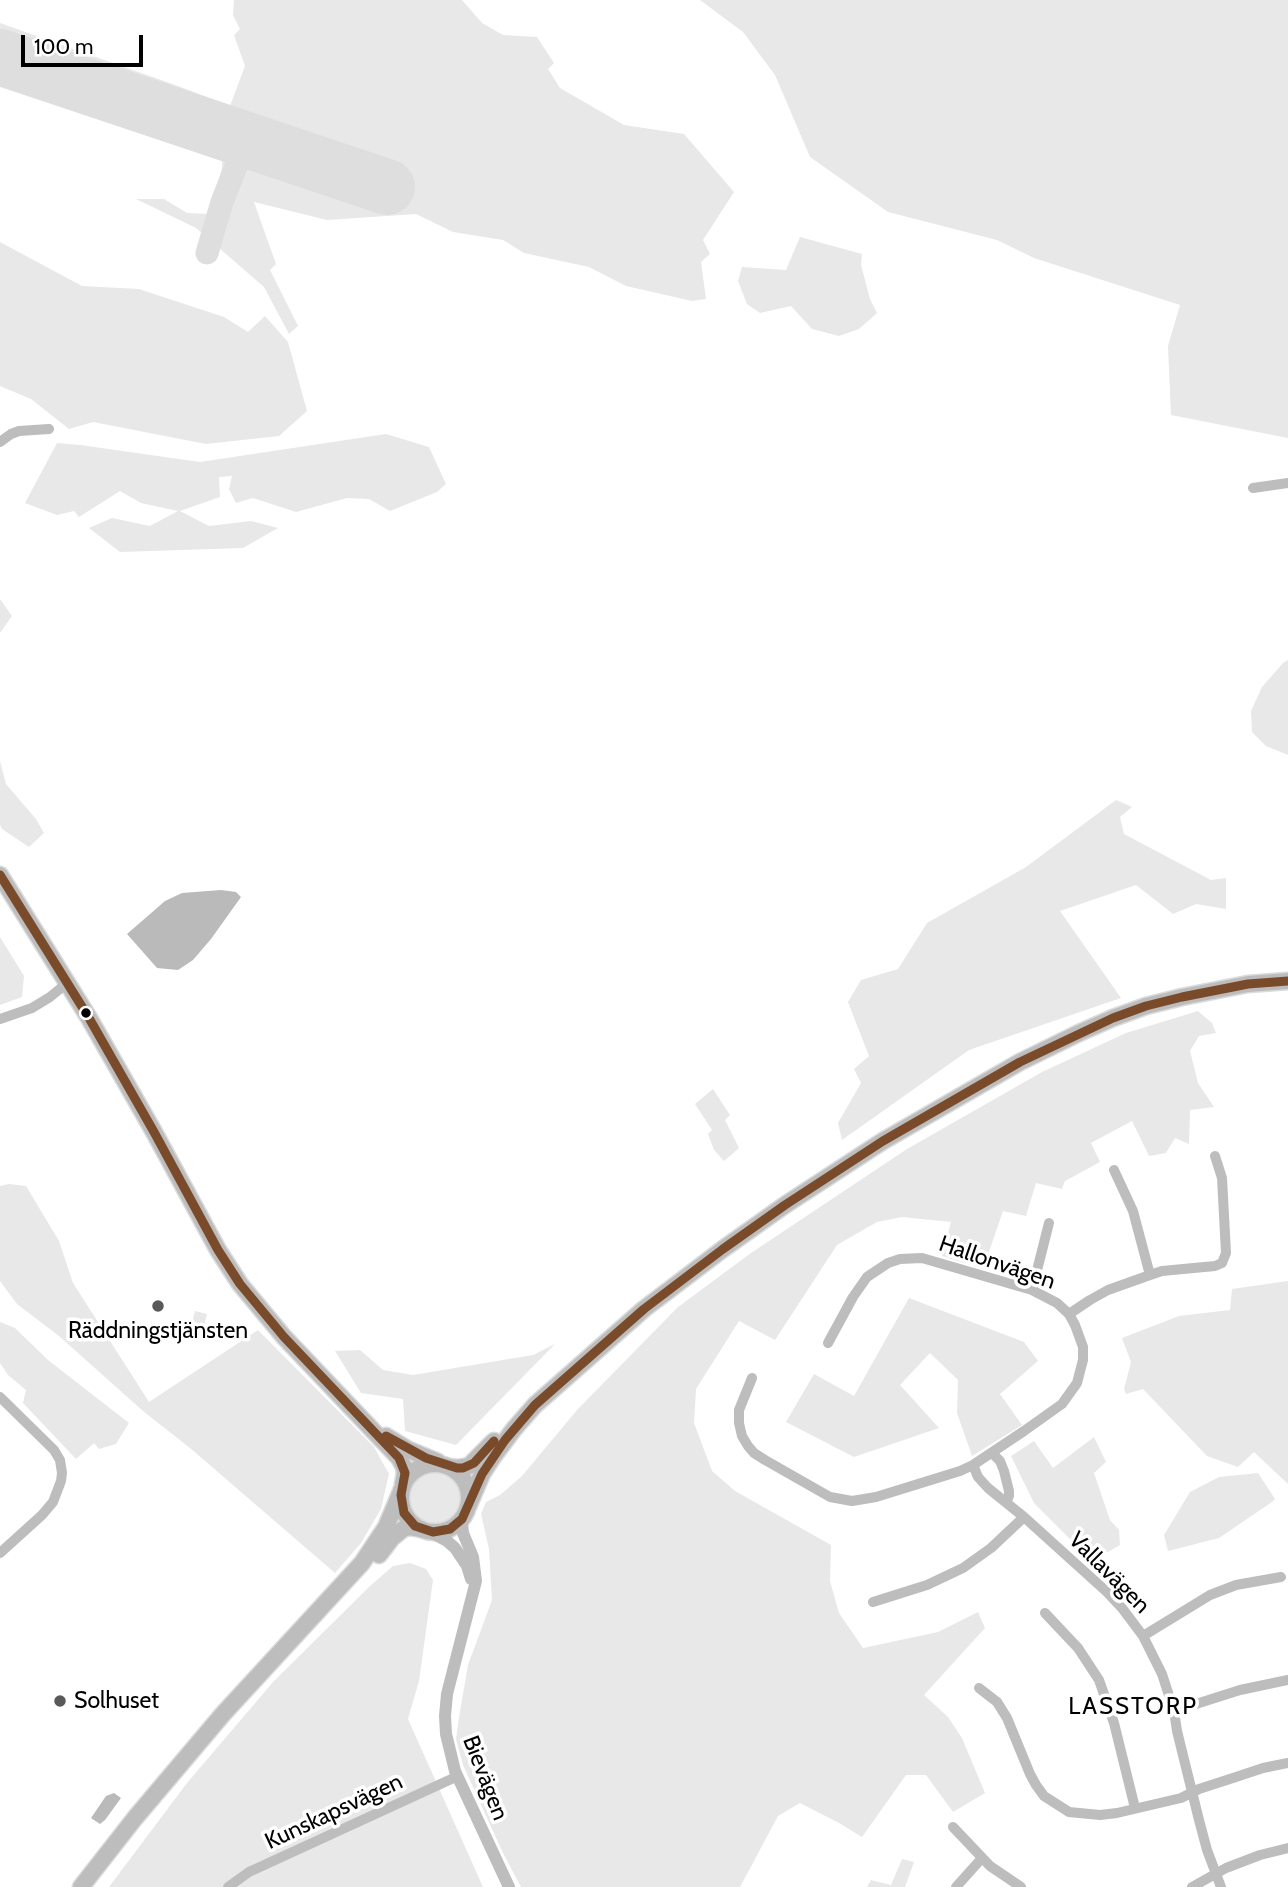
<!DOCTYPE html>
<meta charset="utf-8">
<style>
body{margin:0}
#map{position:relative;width:1288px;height:1887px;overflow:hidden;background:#fff;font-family:Cabin,sans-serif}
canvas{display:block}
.scale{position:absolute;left:21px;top:35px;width:122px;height:32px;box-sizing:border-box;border:4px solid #000;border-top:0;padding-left:9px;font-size:21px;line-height:24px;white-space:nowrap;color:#000;-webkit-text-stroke:5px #fff;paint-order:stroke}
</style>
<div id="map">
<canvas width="1288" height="1887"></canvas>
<div class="scale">100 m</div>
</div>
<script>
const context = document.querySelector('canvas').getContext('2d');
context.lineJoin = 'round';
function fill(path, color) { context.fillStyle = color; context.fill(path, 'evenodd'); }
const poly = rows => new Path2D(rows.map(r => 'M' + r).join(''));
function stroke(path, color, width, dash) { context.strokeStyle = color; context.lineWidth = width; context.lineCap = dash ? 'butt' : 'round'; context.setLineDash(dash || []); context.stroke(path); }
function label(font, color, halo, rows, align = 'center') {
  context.font = font + ' Cabin,sans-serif'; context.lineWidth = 7; context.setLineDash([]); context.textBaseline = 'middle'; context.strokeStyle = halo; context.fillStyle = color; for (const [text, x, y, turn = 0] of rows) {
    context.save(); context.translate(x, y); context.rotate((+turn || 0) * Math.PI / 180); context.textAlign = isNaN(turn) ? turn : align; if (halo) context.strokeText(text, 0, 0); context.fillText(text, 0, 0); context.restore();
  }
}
const green = poly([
 [234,0,462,0,482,23,503,35,537,37,554,63,548,69,560,88,624,125,684,134,734,192,703,240,710,254,701,262,706,299,692,301,626,286,589,267,524,253,503,240,453,232,416,214,327,220,254,202,276,264,270,270,298,326,289,334,264,287,196,228,136,199,164,199,187,213,209,214,222,168,222,161,0,87,0,23,178,86,230,106,245,66,234,35,240,29,233,15],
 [700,0,1288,0,1288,438,1171,415,1168,346,1180,305,1034,258,997,240,888,212,810,157,775,75,743,32],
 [800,237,862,254,861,265,870,299,877,313,859,329,839,336,812,329,791,306,760,313,747,304,738,281,742,267,786,270],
 [0,242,82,286,139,289,224,317,248,332,265,316,288,342,307,411,279,436,206,444,93,422,69,429,31,399,0,386],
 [386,434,429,447,446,484,437,492,390,511,369,499,347,498,296,512,253,498,236,503,229,489,232,476,219,477,220,497,180,511,209,526,251,521,278,528,243,548,120,552,89,528,112,518,150,526,178,511,141,503,120,491,79,517,74,511,57,515,25,503,57,443,80,445,200,462],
 [0,599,12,616,0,633],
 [1288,660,1288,755,1266,746,1252,732,1251,711,1262,687,1283,663],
 [0,761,6,784,36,819,44,833,29,847,2,829,0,825],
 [1116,800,1132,807,1120,817,1124,834,1211,880,1226,878,1226,909,1196,904,1173,914,1136,885,1060,911,1121,998,969,1050,842,1140,838,1123,861,1083,854,1069,869,1056,848,1002,861,980,898,969,927,923,1026,867],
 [0,937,24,976,22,997,0,1005],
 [1198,1011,1212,1023,1216,1033,1199,1036,1190,1051,1198,1083,1214,1107,1190,1110,1189,1144,1175,1138,1166,1153,1149,1156,1132,1121,1091,1143,1100,1162,1065,1181,1062,1189,1036,1183,1026,1216,1003,1211,983,1269,942,1256,951,1222,902,1217,877,1222,837,1245,775,1340,739,1321,696,1389,694,1423,712,1471,735,1491,831,1545,830,1581,839,1613,863,1648,938,1632,978,1612,985,1628,924,1695,948,1717,962,1738,985,1793,953,1812,926,1775,906,1775,862,1837,839,1823,800,1803,778,1816,740,1887,521,1887,503,1853,463,1765,456,1739,460,1711,468,1665,492,1600,489,1549,481,1514,486,1502,500,1495,522,1476,577,1410,678,1307,751,1253,907,1149,1042,1072,1126,1033],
 [713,1089,730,1115,725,1120,739,1148,724,1161,714,1150,708,1134,712,1130,695,1104],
 [9,1184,26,1186,59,1241,73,1283,149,1402,258,1330,374,1447,389,1474,381,1509,361,1543,335,1573,190,1448,143,1411,59,1336,17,1304,0,1281,0,1186],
 [1288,1281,1288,1484,1254,1452,1238,1467,1207,1456,1143,1389,1126,1394,1124,1389,1131,1362,1122,1338,1179,1316,1230,1310,1232,1289],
 [909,1298,1024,1342,1038,1361,1000,1394,1022,1425,972,1456,957,1413,958,1380,930,1353,900,1385,939,1428,854,1457,786,1422,814,1374,854,1396],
 [195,1311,207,1314,200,1340,188,1337],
 [0,1322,15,1328,48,1360,129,1423,116,1444,99,1449,94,1443,76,1459,23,1403,26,1390,8,1375,0,1363],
 [555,1344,456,1445,405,1431,403,1399,361,1393,335,1351,360,1350,383,1370,413,1375,533,1355],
 [1094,1437,1106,1462,1094,1473,1110,1520,1119,1530,1120,1545,1092,1561,1034,1503,1011,1456,1034,1441,1053,1468],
 '408 1498a27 27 0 1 1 54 0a27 27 0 1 1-54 0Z',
 [1258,1473,1275,1499,1272,1502,1219,1538,1168,1551,1164,1535,1190,1492,1219,1477],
 [410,1563,426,1569,433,1580,419,1681,408,1719,483,1887,109,1887,187,1783,273,1682,370,1586,393,1566],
 [902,1859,914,1862,905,1887,867,1887,871,1880,891,1885]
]);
const water = poly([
 [221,890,236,892,241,897,211,939,193,960,178,970,157,968,127,934,165,901,182,893],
 [114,1793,121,1798,105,1820,100,1824,91,1818,106,1796]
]);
const taxiway = poly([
 [207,253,222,202,237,164]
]);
const runway = poly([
 [0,57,387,187]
]);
const minor = poly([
 [0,442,11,434,19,431,49,429],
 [1253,488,1288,483],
 [0,1019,32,1008,50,997,67,983],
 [1114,1170,1133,1211,1150,1275],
 [1032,1290,1049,1223],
 [1069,1314,1090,1300,1108,1290,1150,1275,1162,1271,1215,1266,1222,1263,1226,1253,1222,1178,1215,1156],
 [752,1378,739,1410,739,1423,742,1436,748,1446,754,1453,765,1460,830,1497,852,1501,876,1497,960,1471,973,1465,1024,1431,1062,1404,1077,1383,1083,1360,1083,1347,1075,1325,1069,1314,1057,1303,1032,1290,922,1258,900,1259,888,1263,867,1277,853,1297,828,1343],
 [0,1397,54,1450,60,1460,62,1473,61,1481,53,1502,42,1515,0,1553],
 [992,1453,1000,1461,1004,1471,1009,1491,1009,1496,1006,1502],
 [973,1465,978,1477,988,1488,1024,1517,1107,1592,1122,1608,1143,1636,1162,1674,1174,1711,1177,1731,1199,1820,1207,1850,1221,1887],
 [873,1602,927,1585,963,1568,991,1548,1024,1517],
 [1045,1613,1078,1648,1099,1680,1114,1723,1135,1808],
 [1143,1636,1210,1595,1236,1585,1281,1577],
 [979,1688,997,1702,1007,1718,1030,1774,1036,1785,1044,1796,1069,1812,1100,1815,1117,1813,1181,1798,1199,1789,1236,1777,1263,1768,1288,1763],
 [1174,1711,1240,1690,1288,1680],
 [953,1827,990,1866,1021,1887],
 [228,1887,249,1872,458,1776],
 [956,1887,982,1858],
 [1192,1887,1226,1868,1260,1855,1288,1848]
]);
const tertiary = poly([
 [465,1514,462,1523,463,1533,473,1557,476,1581,447,1694,445,1716,446,1734,455,1771,509,1887],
 [428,1531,447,1541,455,1548,467,1566,471,1579]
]);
const primary = poly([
 [379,1555,392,1538,403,1529,409,1527,421,1529],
 [81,1887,135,1818,223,1714,362,1563,386,1527,402,1489]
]);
const trunk = poly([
 [0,875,89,1018,154,1132,218,1250,240,1284,284,1337,399,1458,404,1467,405,1473,403,1484],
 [386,1436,409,1450,438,1462],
 '401 1498a34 34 0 1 1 68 0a34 34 0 1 1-68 0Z',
 [449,1467,457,1468,469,1466,494,1441],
 [467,1509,482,1474,493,1457,514,1429,535,1405,644,1309,723,1249,785,1205,883,1141,1020,1062,1079,1033,1113,1018,1146,1006,1182,997,1248,984,1288,981]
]);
const bus1 = poly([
 [0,875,89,1018,154,1132,218,1250,240,1284,284,1337,399,1458,405,1473,401,1495,404,1513,415,1526,433,1532,450,1529,462,1519,482,1474,505,1440,535,1405,644,1309,723,1249,785,1205,883,1141,1020,1062,1113,1018,1146,1006,1182,997,1248,984,1288,981],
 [386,1436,426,1458,457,1468,463,1468,474,1463,494,1441]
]);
const markers = [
 [86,1013,6,"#000"],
 [158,1306,7,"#595959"],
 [60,1701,7,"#595959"]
];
const streetNames = [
 ["Hallonvägen",997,1263,19],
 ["Vallavägen",1109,1573,45],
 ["Bievägen",485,1778,69],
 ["Kunskapsvägen",334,1812,-25]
];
const poiNames = [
 ["Räddningstjänsten",158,1331],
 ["Solhuset",74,1701,"left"]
];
const neighbourhoodNames = [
 ["LASSTORP",1133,1707]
];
fill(green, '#e8e8e8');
fill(water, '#bababa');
stroke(taxiway, '#dedede', 23);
stroke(runway, '#dedede', 56);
stroke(primary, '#dbdbdb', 19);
stroke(trunk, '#dbdbdb', 19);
stroke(minor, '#bdbdbd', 10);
stroke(tertiary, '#bdbdbd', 12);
stroke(primary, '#bdbdbd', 16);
stroke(trunk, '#bdbdbd', 16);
stroke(bus1, '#7a4b2a', 9);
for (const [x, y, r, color] of markers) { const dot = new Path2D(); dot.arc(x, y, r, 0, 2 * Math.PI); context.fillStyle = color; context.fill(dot); stroke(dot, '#fff', 2.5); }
label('23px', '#000', '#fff', streetNames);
label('23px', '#000', '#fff', poiNames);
context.letterSpacing = '2px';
label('24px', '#000', '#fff', neighbourhoodNames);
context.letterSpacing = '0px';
</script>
